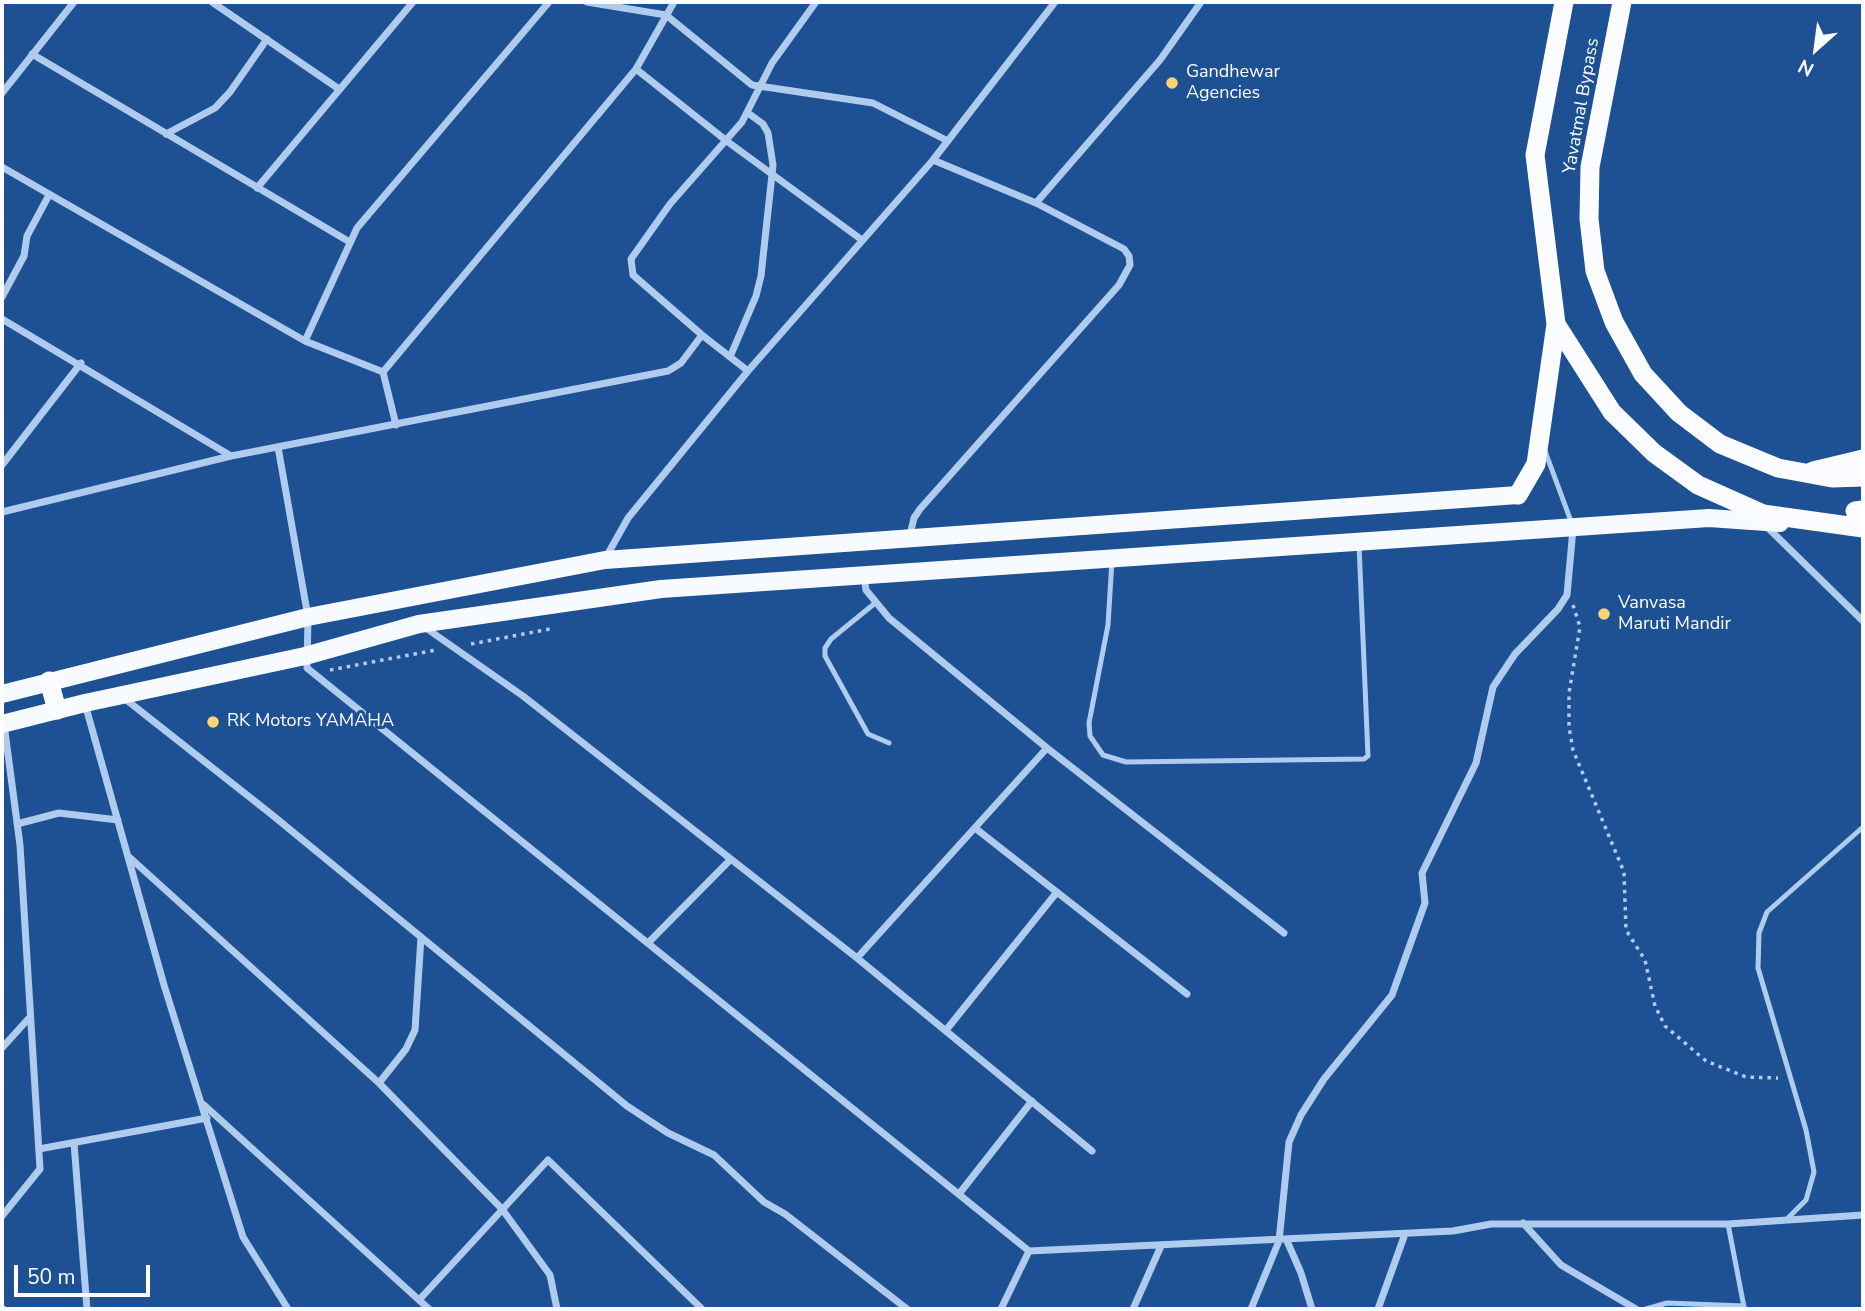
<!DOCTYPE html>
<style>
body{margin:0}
#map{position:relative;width:1865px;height:1311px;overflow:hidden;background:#1d5194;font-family:"Nunito Sans",sans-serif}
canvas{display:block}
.frame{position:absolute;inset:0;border:4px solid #fff;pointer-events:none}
.north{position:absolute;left:1781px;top:14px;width:70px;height:70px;-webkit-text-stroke:5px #1d5194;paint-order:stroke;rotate:208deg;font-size:19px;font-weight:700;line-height:28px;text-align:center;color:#fff}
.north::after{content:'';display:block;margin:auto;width:24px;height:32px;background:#fff;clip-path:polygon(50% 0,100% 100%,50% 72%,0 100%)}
.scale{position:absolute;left:14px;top:1265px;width:136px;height:32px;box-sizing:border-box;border:4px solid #fff;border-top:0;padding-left:9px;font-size:21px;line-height:24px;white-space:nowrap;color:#fff;-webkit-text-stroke:5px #1d5194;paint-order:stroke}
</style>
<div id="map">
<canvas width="1865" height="1311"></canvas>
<div class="frame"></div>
<div class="north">N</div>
<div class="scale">50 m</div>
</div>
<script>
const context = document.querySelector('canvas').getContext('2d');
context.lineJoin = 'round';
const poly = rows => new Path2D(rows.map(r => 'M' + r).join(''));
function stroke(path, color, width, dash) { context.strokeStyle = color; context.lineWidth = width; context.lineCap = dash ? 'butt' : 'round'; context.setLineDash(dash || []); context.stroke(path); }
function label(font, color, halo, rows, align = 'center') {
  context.font = font + ' "Nunito Sans",sans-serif'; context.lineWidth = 6; context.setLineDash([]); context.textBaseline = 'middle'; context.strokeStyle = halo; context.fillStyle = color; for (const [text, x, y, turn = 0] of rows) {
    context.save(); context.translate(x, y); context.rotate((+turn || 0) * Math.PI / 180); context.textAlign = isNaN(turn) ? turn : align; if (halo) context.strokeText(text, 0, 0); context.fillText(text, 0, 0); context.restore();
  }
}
const path = poly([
 [1573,605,1580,627,1569,693,1569,727,1573,750,1624,872,1626,930,1645,960,1655,1006,1665,1026,1706,1061,1746,1077,1778,1078],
 [471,644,550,629],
 [330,670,436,650]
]);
const service = poly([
 [1545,451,1572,524],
 [1112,560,1108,625,1089,723,1090,736,1103,755,1126,762,1364,759,1368,756,1359,545],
 [874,604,831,639,825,648,825,656,868,734,889,743],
 [1786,1220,1806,1200,1814,1172,1806,1130,1758,968,1759,933,1767,912,1863,827],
 [1728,1224,1744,1307],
 [1646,1309,1667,1303,1744,1306]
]);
const minor = poly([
 [212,2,339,89],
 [587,2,666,15,752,85,873,103,948,141],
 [32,54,348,241],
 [636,69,728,142,862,240],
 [2,93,74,2],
 [166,134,215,108,230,92,267,39],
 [2,167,305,341,383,372],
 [257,188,413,2],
 [1036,203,1160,60,1201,2],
 [2,297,24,256,27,236,49,195],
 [2,319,231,456],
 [702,335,633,275,631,259,670,204,742,122,772,63,816,2],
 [305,341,357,228,549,2],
 [730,357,756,296,761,276,773,165,768,133,763,124,748,113],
 [396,425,383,372,636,69,674,2],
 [278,447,308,617,307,668,1029,1251],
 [2,465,81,363],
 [2,512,231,456,668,371,681,363,702,335,748,371],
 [1765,525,1863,621],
 [909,539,914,518,920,509,1119,285,1130,265,1129,256,1124,249,1036,203,933,160],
 [605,559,628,518,748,371,933,160,1055,2],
 [864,575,866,590,889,618,1047,748,1284,933],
 [423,626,523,696,857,958,1092,1151],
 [124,698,271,814,627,1106,668,1133,714,1155,764,1202,785,1214,907,1309],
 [85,704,164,985,243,1237,288,1309],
 [17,824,59,813,118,820],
 [975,828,1187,994],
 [128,856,379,1083,502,1209,550,1275,557,1309],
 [649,942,730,860],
 [857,958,1047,748],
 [947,1029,1057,892],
 [2,1048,30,1017],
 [379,1083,406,1049,415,1030,421,937],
 [204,1105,429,1309],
 [74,1143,87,1309],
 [39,1149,207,1118],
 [959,1194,1032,1101],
 [2,1216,40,1169,20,845,4,724],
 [1523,1223,1561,1265,1636,1309],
 [1287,1241,1301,1273,1312,1309],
 [419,1300,548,1160,702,1309],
 [2,1308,3,1309],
 [1001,1309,1029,1251,1453,1231,1491,1224,1728,1224,1863,1215],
 [1133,1309,1161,1246],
 [1251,1309,1279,1241,1289,1142,1301,1115,1324,1079,1392,995,1425,903,1422,873,1476,763,1493,687,1515,654,1558,609,1567,595,1573,529],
 [1378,1309,1405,1234]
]);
const primary = poly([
 [2,694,308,617,605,560,1518,495],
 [2,724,85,703,305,656,419,624,661,589,1709,518,1780,523]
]);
const trunk = poly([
 [1622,2,1590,167,1589,219,1595,271,1614,322,1643,374,1679,413,1720,444,1778,468,1832,478,1863,477],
 [1556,324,1612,412,1654,453,1698,485,1763,514,1863,528],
 [1813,471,1863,459],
 [1518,495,1536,464,1556,324,1535,155,1564,2],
 [1855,511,1863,510],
 [49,681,57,710]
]);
const markers = [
 [1172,83,7,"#fed46e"],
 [1604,614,7,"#fed46e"],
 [213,722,7,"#fed46e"]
];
const poiNames = [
 ["Gandhewar",1186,73],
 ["Agencies",1186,94],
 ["Vanvasa",1618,604],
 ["Maruti Mandir",1618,625],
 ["RK Motors YAMAHA",227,722]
];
const streetNames = [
 ["Yavatmal Bypass",1582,106,-80]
];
stroke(path, '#afccef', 3.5, [3.5, 5]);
stroke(service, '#afccef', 5);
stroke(minor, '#afccef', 7);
stroke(primary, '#f7faff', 18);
stroke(trunk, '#fbfcff', 19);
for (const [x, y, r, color] of markers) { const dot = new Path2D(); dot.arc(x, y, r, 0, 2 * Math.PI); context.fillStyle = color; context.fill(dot); stroke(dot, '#1d5194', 2.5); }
label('18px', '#fff', '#1d5194', poiNames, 'left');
label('18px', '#fff', '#1d5194', streetNames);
</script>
